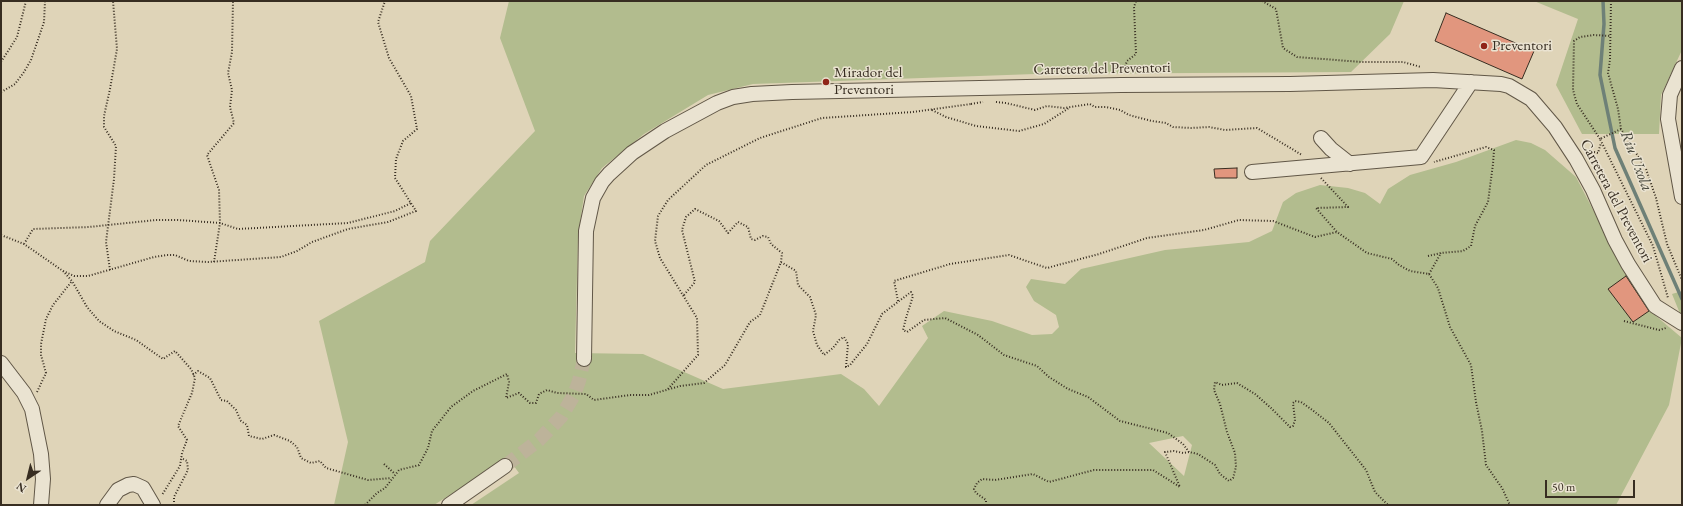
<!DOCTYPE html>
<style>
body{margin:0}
#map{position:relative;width:1683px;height:506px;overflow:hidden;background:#dfd4b8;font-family:"EB Garamond",serif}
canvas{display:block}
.frame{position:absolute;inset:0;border:2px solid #372d21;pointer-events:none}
.north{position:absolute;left:8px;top:458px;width:40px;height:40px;-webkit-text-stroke:3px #eae3d1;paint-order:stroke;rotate:215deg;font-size:11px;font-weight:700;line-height:16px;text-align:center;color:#372d21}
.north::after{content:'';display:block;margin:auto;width:14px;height:18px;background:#372d21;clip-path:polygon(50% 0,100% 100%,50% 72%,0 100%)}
.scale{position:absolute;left:1545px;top:480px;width:90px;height:18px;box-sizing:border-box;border:2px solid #372d21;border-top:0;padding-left:5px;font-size:12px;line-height:14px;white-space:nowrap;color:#372d21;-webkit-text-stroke:3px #eae3d1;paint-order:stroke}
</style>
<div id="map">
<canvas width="1683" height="506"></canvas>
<div class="frame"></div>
<div class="north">N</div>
<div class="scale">50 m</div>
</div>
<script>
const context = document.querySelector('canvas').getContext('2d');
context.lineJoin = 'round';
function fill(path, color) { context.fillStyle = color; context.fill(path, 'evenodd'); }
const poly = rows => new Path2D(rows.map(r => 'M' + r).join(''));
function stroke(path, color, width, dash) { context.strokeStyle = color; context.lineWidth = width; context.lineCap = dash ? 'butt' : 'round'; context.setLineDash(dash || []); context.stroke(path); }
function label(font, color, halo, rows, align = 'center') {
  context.font = font + ' "EB Garamond",serif'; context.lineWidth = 3; context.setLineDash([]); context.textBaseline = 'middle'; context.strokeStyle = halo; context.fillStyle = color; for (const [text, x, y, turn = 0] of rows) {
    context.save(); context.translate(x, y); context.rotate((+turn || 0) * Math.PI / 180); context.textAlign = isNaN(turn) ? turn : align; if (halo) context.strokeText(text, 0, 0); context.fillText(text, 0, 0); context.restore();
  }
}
const green = poly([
 [509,1,1404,1,1390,34,1351,72,1035,74,753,84,708,95,644,134,602,168,584,196,578,236,575,353,643,354,723,389,841,374,864,389,879,406,928,338,922,326,944,311,992,321,1032,335,1052,334,1059,327,1056,315,1034,301,1026,287,1031,279,1065,284,1081,269,1165,250,1249,242,1272,231,1283,202,1296,193,1320,185,1348,188,1365,193,1380,204,1388,189,1410,175,1456,162,1516,140,1531,143,1545,150,1576,177,1619,260,1656,316,1682,338,1669,405,1616,505,471,505,519,473,508,458,434,505,334,505,348,442,319,321,425,262,430,241,535,131,500,38],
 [1183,436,1192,445,1184,476,1149,443],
 [1534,1,1682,1,1682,50,1661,95,1659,134,1582,134,1556,85,1578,19],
 [1682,291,1682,315,1681,316,1672,294]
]);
const stream = poly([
 [1603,1,1604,24,1600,75,1615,148,1682,299]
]);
const building = poly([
 [1446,13,1534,51,1522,79,1435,41,1446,13],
 [1237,168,1237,178,1215,178,1214,169,1237,168],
 [1626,276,1649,311,1633,322,1608,289,1626,276]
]);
const minorTunnel = poly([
 [505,466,539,440,561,417,574,395,579,381,584,359]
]);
const path = poly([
 [1262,1,1276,9,1283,48,1297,57,1362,62,1403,62,1421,67],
 [1611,1,1610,60,1608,73,1618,109,1621,129,1646,169,1656,198,1667,244,1682,280],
 [1,62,17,37,26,1],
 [1123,72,1127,61,1136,54,1134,7,1136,1],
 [1,92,15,84,24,72,31,60,44,22,45,1],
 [996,102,1006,103,1035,110,1047,106,1064,108,1090,104,1095,107,1106,107,1120,110,1129,115,1152,121,1166,123,1173,127,1191,128,1209,127,1225,130,1257,128,1302,155],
 [971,104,983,102],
 [932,110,946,117,976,126,1019,131,1044,124,1069,108],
 [1621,129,1600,139,1653,246,1668,298],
 [1600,139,1577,104,1573,90,1574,41,1580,37,1594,35,1611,36],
 [1594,152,1598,153,1601,143],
 [1321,178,1348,207,1316,208,1337,232,1367,253,1392,259,1399,265,1410,271,1429,274,1438,288,1450,327,1471,365,1476,402,1482,431,1486,465,1502,488,1510,505],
 [1,235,24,244,63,271,72,281,87,307,99,321,114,331,136,340,163,359,175,351,191,369,195,378,192,393,178,426,187,440,182,453,180,466,162,495],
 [24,244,33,229,89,227,156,220,178,220,220,223,238,229,348,223,395,211,411,203],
 [1428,256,1441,253,1463,251,1471,246,1475,226,1488,202,1493,164,1494,150,1486,147,1434,162],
 [214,262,220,223,219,190,207,155,234,123,230,107,232,90,228,73,232,52,233,1],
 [110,270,106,242,114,179,116,146,104,127,104,116,110,89,117,49,113,1],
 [63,271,74,276,88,276,154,257,167,255,175,255,189,261,208,262,281,257,297,251,312,242,348,229,388,222,416,211,395,178,396,159,403,141,417,129,411,96,389,58,378,22,385,1],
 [1429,274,1441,253],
 [684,295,695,282,682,230,686,217,695,209,719,221,728,233,738,222,748,227,751,239,755,240,763,236,768,237,771,244,782,253,781,262],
 [898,301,894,281,950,264,1009,255,1047,268,1099,254,1147,238,1204,230,1239,220,1273,221,1315,237,1337,232],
 [1624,321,1659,330,1666,328],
 [193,375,198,371,210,378,221,400,227,401,236,410,241,421,247,425,249,436,262,439,274,435,290,441,297,447,301,458,311,463,320,461,326,468,368,480,391,478],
 [668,389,698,355,697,318,660,258,655,241,658,216,668,200,706,165,760,138,822,118,913,112,971,104],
 [37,392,46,373,41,355,41,344,46,319,53,305,72,281],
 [384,464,395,474],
 [174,505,174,497,188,470,187,461,181,458],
 [365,505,377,493,385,488,399,470,419,465,428,448,432,431,451,407,473,391,507,374,509,382,506,398,519,393,530,403,536,403,539,394,547,390,557,393,586,394,594,400,630,395,649,395,680,386,704,383,725,365,750,322,760,315,781,262,796,271,798,285,810,297,816,315,813,331,817,345,824,355,833,348,839,340,844,337,848,344,846,367,850,365,867,344,882,314,911,292,913,296,906,318,903,330,907,332,924,320,945,318,978,335,1004,355,1037,366,1049,377,1068,389,1088,397,1120,421,1168,433,1183,444,1189,452],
 [986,505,986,500,976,493,974,489,977,483,982,479,995,480,1033,474,1049,482,1094,470,1153,470,1180,487,1165,452,1174,451,1183,453,1189,452,1198,454,1215,465,1220,474,1229,481,1233,478,1236,467,1235,453,1227,432,1220,404,1214,390,1215,382,1222,385,1237,383,1255,394,1271,408,1290,427,1293,426,1295,420,1293,403,1295,401,1301,402,1311,409,1329,423,1366,470,1375,492,1388,505]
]);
const minor = poly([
 [1682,68,1670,95,1668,119,1682,197],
 [1321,138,1331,149,1350,164],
 [1252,172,1421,157,1471,82],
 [584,359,586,231,593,198,602,182,609,174,632,153,665,131,717,103,733,97,752,94,792,92,1121,85,1290,84,1433,80,1501,84,1509,86,1531,99,1555,127,1576,159,1593,190,1615,240,1628,264,1655,306,1682,323],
 [1,363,24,393,32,409,41,454,43,479,41,505],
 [107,505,118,490,128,485,134,484,143,488,153,505],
 [449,505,505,466]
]);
const markers = [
 [1484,46,4,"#8f2418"],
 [826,82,4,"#8f2418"]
];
const poiNames = [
 ["Preventori",1492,46],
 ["Mirador del",834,73],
 ["Preventori",834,90]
];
const streetNames = [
 ["Carretera del Preventori",1102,69,-1],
 ["Carretera del Preventori",1616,201,62]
];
const waterNames = [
 ["Riu Uxola",1636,161,69]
];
fill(green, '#b2bc8e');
stroke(stream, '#6e8077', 3.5);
fill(building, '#e1967e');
stroke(building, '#372d21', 1);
stroke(minorTunnel, '#bdb39a', 14, [14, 7]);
stroke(minor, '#615747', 16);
stroke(path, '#372d21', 2, [1, 2]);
stroke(minor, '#eae3d1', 14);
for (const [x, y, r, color] of markers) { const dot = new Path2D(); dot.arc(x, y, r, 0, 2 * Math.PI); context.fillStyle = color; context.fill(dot); stroke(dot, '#eae3d1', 1.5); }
label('15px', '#372d21', '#eae3d1', poiNames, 'left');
label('15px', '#372d21', '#eae3d1', streetNames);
label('italic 16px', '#49493e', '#eae3d1', waterNames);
</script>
